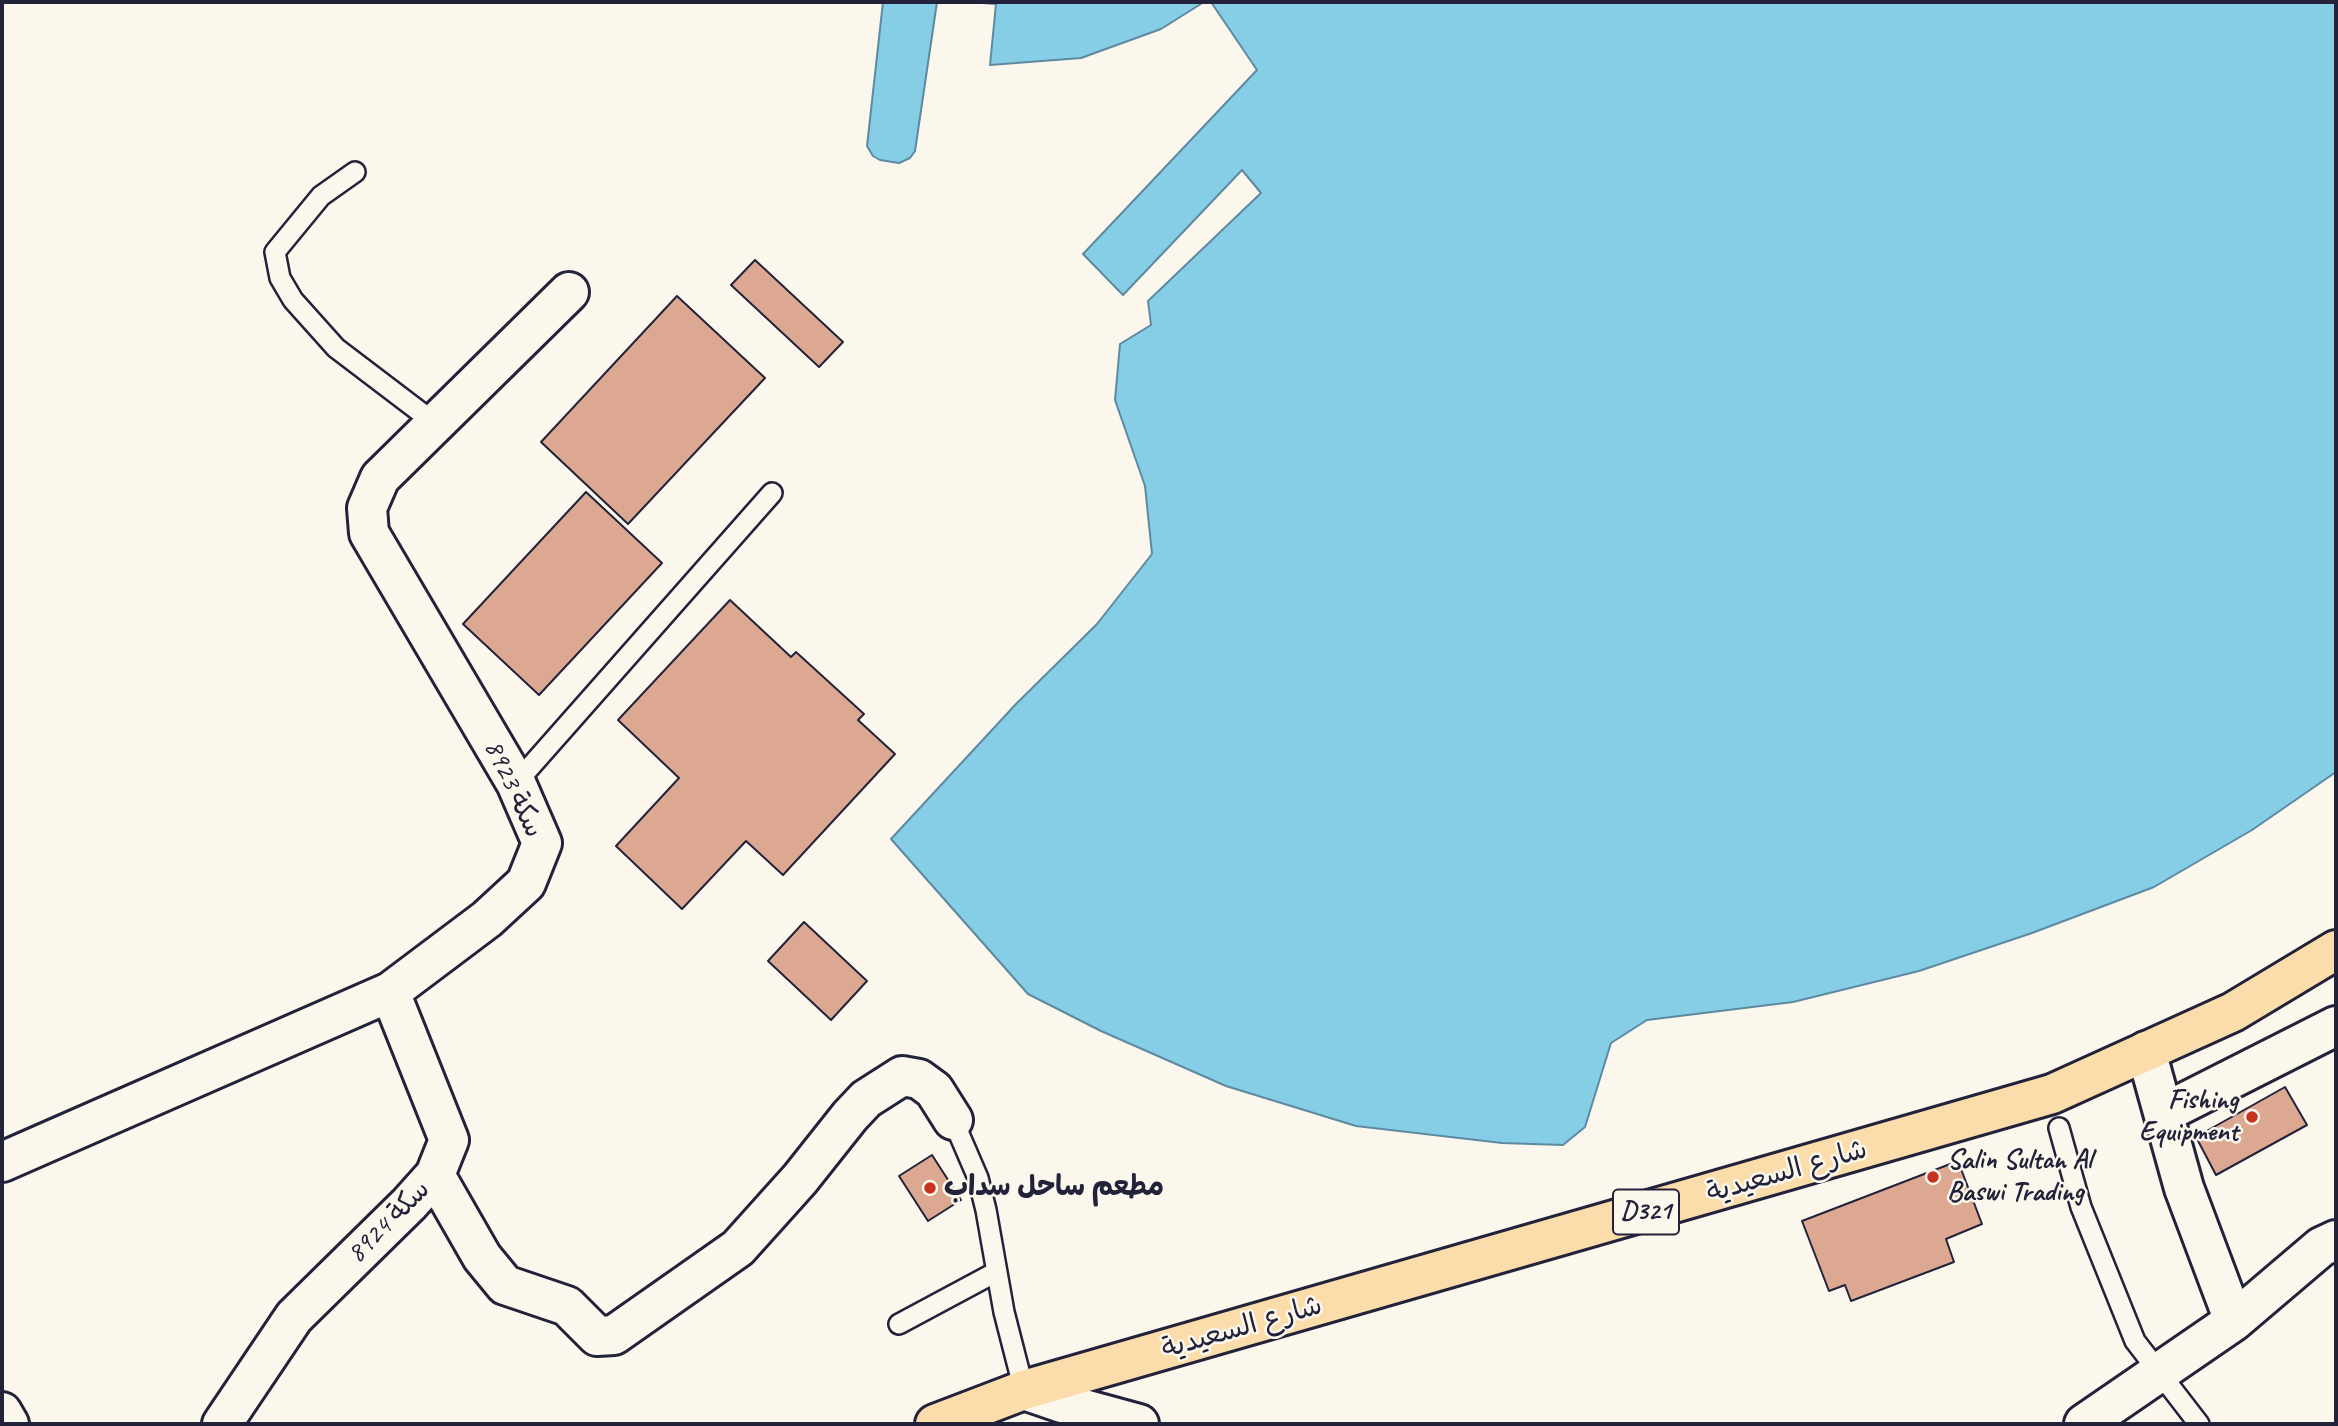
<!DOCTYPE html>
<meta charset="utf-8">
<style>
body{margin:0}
#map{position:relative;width:2338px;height:1426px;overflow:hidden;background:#fbf7ec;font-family:Caveat,sans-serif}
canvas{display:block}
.frame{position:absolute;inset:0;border:4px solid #22223b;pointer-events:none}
</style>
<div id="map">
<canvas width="2338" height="1426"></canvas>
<div class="frame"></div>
</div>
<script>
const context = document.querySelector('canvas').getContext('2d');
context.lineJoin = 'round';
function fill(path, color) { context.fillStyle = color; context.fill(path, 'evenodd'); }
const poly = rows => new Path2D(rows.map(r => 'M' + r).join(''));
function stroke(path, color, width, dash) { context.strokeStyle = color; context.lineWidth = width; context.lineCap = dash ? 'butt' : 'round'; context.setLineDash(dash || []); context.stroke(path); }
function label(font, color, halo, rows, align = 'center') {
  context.font = font + ' Caveat,"Playpen Sans Arabic",sans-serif'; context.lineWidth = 5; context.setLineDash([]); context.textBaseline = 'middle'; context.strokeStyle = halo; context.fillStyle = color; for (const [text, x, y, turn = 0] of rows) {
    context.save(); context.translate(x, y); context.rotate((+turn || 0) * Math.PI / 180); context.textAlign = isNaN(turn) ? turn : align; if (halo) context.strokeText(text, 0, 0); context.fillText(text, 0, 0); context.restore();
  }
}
const water = poly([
 [883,2,937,2,915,151,910,158,899,163,880,160,873,156,867,146,883,2],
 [968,2,1204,2,1161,29,1081,58,990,65,996,4,968,2],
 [1211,2,2336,2,2336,772,2252,830,2154,887,2032,933,1919,971,1793,1002,1647,1020,1611,1043,1585,1127,1563,1145,1502,1143,1356,1126,1226,1086,1101,1031,1028,994,891,839,1016,704,1097,624,1152,554,1145,486,1115,400,1120,344,1151,325,1148,301,1261,193,1242,170,1123,295,1083,254,1257,70,1211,2]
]);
const building = poly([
 [755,260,843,342,819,367,731,285,755,260],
 [677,296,765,378,628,524,541,442,677,296],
 [586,492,662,563,539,695,463,624,586,492],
 [730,600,791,657,796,652,864,714,858,720,895,754,783,875,746,841,682,909,616,846,679,778,618,720,730,600],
 [804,922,867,981,831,1020,768,961,804,922],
 [2285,1087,2307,1125,2216,1175,2196,1137,2285,1087],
 [932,1155,961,1200,928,1221,899,1176,932,1155],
 [1958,1161,1982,1224,1946,1239,1954,1262,1851,1301,1845,1285,1829,1291,1802,1221,1958,1161]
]);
const service = poly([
 [355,172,321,196,275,252,280,278,293,300,336,348,436,424],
 [516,783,772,493],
 [953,1120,978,1178,986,1210,1004,1312,1024,1390],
 [2059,1128,2081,1207,2135,1341,2199,1424],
 [899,1324,996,1272]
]);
const minor = poly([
 [2146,1051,2184,1188,2234,1321],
 [2164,1113,2336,1026],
 [2,1162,390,992,487,919,526,883,542,843,516,783,369,533,367,508,380,478,569,292],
 [435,1175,482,1257,505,1285,567,1306,597,1336,614,1335,738,1248,800,1179,850,1116,866,1099,902,1076,919,1079,934,1090,953,1120],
 [1024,1390,1062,1403,1139,1424],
 [2,1412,9,1424],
 [222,1424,294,1317,409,1204,435,1175,449,1140,390,992],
 [2084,1424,2234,1321,2321,1247,2336,1240]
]);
const primary = poly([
 [935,1424,1024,1390,2052,1094,2233,1012,2336,950]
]);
const markers = [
 [2252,1117,7,"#c8321e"],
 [1933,1177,7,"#c8321e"],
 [930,1188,7,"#c8321e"]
];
const shields = [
 [1646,1212,66]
];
const shieldNames = [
 ["D321",1646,1212]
];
const streetNames = [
 ["سكة 8923",513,789,65],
 ["شارع السعيدية",1787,1172,-16],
 ["سكة 8924",389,1222,-45],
 ["شارع السعيدية",1242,1328,-16]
];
const poiNames = [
 ["Fishing",2238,1101,"right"],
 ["Equipment",2238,1133,"right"],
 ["Salin Sultan Al",1947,1161],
 ["Baswi Trading",1947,1193],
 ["مطعم ساحل سداب",944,1188]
];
fill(water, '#85cee5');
stroke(water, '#5d89a1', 2);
fill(building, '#dda891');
stroke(building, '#22223b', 2);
stroke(service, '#22223b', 24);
stroke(minor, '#22223b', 44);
stroke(primary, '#22223b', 44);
stroke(service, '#fbf7ec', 19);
stroke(minor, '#fbf7ec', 38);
stroke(primary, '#fbddab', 38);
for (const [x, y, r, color] of markers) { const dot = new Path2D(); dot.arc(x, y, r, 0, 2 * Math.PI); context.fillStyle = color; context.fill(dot); stroke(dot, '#fbf7ec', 2.5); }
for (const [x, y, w] of shields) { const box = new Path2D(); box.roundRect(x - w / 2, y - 22.5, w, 45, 5); context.fillStyle = '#fbf7ec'; context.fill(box); stroke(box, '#22223b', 2); }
label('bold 26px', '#22223b', null, shieldNames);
label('28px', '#22223b', '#fbf7ec', streetNames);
label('bold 28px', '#22223b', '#fbf7ec', poiNames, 'left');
</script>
